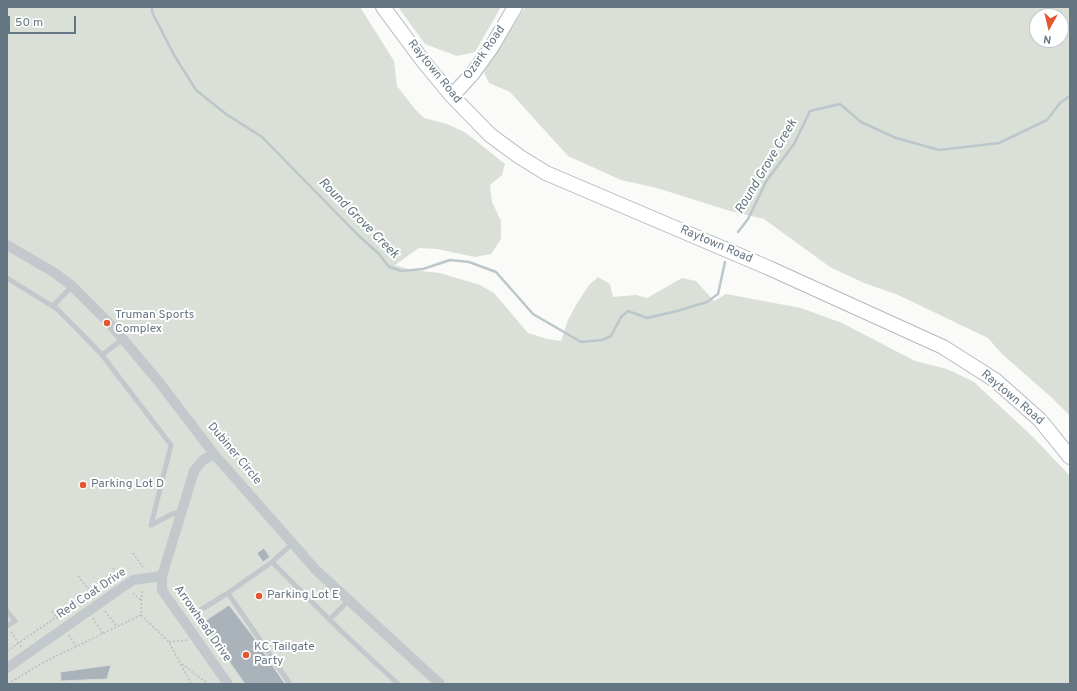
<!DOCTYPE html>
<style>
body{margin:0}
#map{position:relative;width:1077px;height:691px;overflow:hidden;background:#fafaf8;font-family:Overpass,sans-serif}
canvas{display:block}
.frame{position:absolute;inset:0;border:8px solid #657683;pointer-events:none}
.north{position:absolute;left:1029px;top:8px;width:40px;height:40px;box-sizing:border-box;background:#fff;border:1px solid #c1c8cd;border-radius:50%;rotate:188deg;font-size:11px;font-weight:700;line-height:16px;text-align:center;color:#657683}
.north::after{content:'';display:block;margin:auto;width:14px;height:18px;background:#e4572e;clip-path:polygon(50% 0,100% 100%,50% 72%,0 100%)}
.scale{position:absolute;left:8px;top:16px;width:68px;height:18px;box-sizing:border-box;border:2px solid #657683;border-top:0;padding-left:5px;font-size:12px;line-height:14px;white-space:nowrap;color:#657683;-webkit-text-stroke:3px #fff;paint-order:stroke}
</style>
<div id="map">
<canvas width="1077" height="691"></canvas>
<div class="frame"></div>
<div class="north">N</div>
<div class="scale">50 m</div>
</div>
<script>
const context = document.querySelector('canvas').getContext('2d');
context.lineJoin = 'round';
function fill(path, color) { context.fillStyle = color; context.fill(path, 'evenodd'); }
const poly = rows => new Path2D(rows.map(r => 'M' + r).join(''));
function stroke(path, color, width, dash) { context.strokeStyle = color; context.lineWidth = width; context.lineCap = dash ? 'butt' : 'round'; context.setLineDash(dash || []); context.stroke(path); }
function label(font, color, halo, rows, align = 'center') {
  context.font = font + ' Overpass,sans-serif'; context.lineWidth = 4; context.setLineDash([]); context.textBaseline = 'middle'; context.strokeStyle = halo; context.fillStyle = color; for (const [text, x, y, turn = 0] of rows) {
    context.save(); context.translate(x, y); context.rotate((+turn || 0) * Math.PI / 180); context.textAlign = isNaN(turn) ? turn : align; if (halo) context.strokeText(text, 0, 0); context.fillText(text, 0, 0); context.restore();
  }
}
const green = poly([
 [7,7,360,7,394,61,397,86,414,108,424,118,447,124,466,133,505,164,502,175,490,185,492,202,501,221,501,239,491,254,475,257,437,249,419,248,395,265,411,270,440,273,480,285,494,293,528,333,547,339,561,341,568,320,576,305,589,285,598,277,610,284,613,297,636,295,647,298,682,278,696,281,714,301,726,294,801,308,842,323,915,361,947,369,974,382,1033,437,1070,476,1070,684,7,684],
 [398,7,501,7,475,52,457,56,425,44],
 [525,7,1070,7,1070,416,1051,397,1002,354,988,338,896,294,864,283,830,267,764,219,730,211,657,188,621,180,568,156,510,92,489,83,484,72],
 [1037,16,1061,16,1061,40,1037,40]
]);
const stream = poly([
 [152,7,152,12,174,55,196,90,226,114,262,137,358,235,379,254,389,267,402,271,423,269,450,260,469,262,496,272,533,314,581,342,602,340,611,336,621,317,628,311,647,318,677,311,707,302,718,294,725,262],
 [738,232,748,219,767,180,794,144,810,111,840,104,861,122,896,138,939,150,999,143,1047,120,1060,103,1070,96]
]);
const building = poly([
 [264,548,270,557,263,562,257,553,264,548],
 [229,605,252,635,285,684,245,684,202,623,229,605],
 [111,665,107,679,61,681,60,672,111,665]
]);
const path = poly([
 [133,553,143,567],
 [113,568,120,578],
 [78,576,93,595],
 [133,593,142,601],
 [76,594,83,603],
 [52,611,59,621],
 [105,611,117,627],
 [141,615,169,642,191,684],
 [93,618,103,634],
 [11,632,21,647],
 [69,635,76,646],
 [169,642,187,640],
 [7,651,81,600],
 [182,664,208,684],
 [8,684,42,663,141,615,142,589]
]);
const lane = poly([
 [7,278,57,309,83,335,102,355,171,445,151,525],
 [53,306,72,286],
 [102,355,123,339],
 [151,525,172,514,181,512],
 [272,562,293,543],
 [7,611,15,621,7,626],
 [194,614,228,593],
 [329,620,348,601],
 [290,684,228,593,272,562,341,631,398,684]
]);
const street = poly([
 [7,245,55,273,72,286,111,325,159,382,214,454,316,570,440,684],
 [162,576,162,590,228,684],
 [7,668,133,580,162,576,194,471,203,460,214,454]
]);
const secondary = poly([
 [383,7,423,61,452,96,490,135,520,157,546,173,769,268,943,347,995,380,1040,420,1070,457],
 [452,96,473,73,491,48,515,7]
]);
const markers = [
 [107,323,4,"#e4572e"],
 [83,485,4,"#e4572e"],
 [259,596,4,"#e4572e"],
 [246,655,4,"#e4572e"]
];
const streetNames = [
 ["Ozark Road",485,53,-55],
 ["Raytown Road",434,72,51],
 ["Raytown Road",716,245,23],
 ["Raytown Road",1012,398,40],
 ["Dubiner Circle",234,454,50],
 ["Red Coat Drive",92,594,-34],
 ["Arrowhead Drive",202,624,55]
];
const poiNames = [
 ["Truman Sports",115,316],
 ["Complex",115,330],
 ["Parking Lot D",91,485],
 ["Parking Lot E",267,596],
 ["KC Tailgate",254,648],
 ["Party",254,662]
];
const waterNames = [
 ["Round Grove Creek",767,167,-59],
 ["Round Grove Creek",358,219,45]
];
fill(green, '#dadfd7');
stroke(stream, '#bbc7cb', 2.5);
fill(building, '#aab3b9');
stroke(building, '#dcdcda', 1);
stroke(secondary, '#b3babf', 16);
stroke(path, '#bbbfc2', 1.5, [2, 2]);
stroke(lane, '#c3c8cc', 5);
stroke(street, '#c3c8cc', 10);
stroke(secondary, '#fff', 14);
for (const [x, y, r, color] of markers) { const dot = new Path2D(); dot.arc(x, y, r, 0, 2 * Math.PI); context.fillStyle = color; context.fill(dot); stroke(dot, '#fff', 1.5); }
label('12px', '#657683', '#fff', streetNames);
label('12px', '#657683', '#fff', poiNames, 'left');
label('italic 13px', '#60757c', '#fff', waterNames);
</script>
